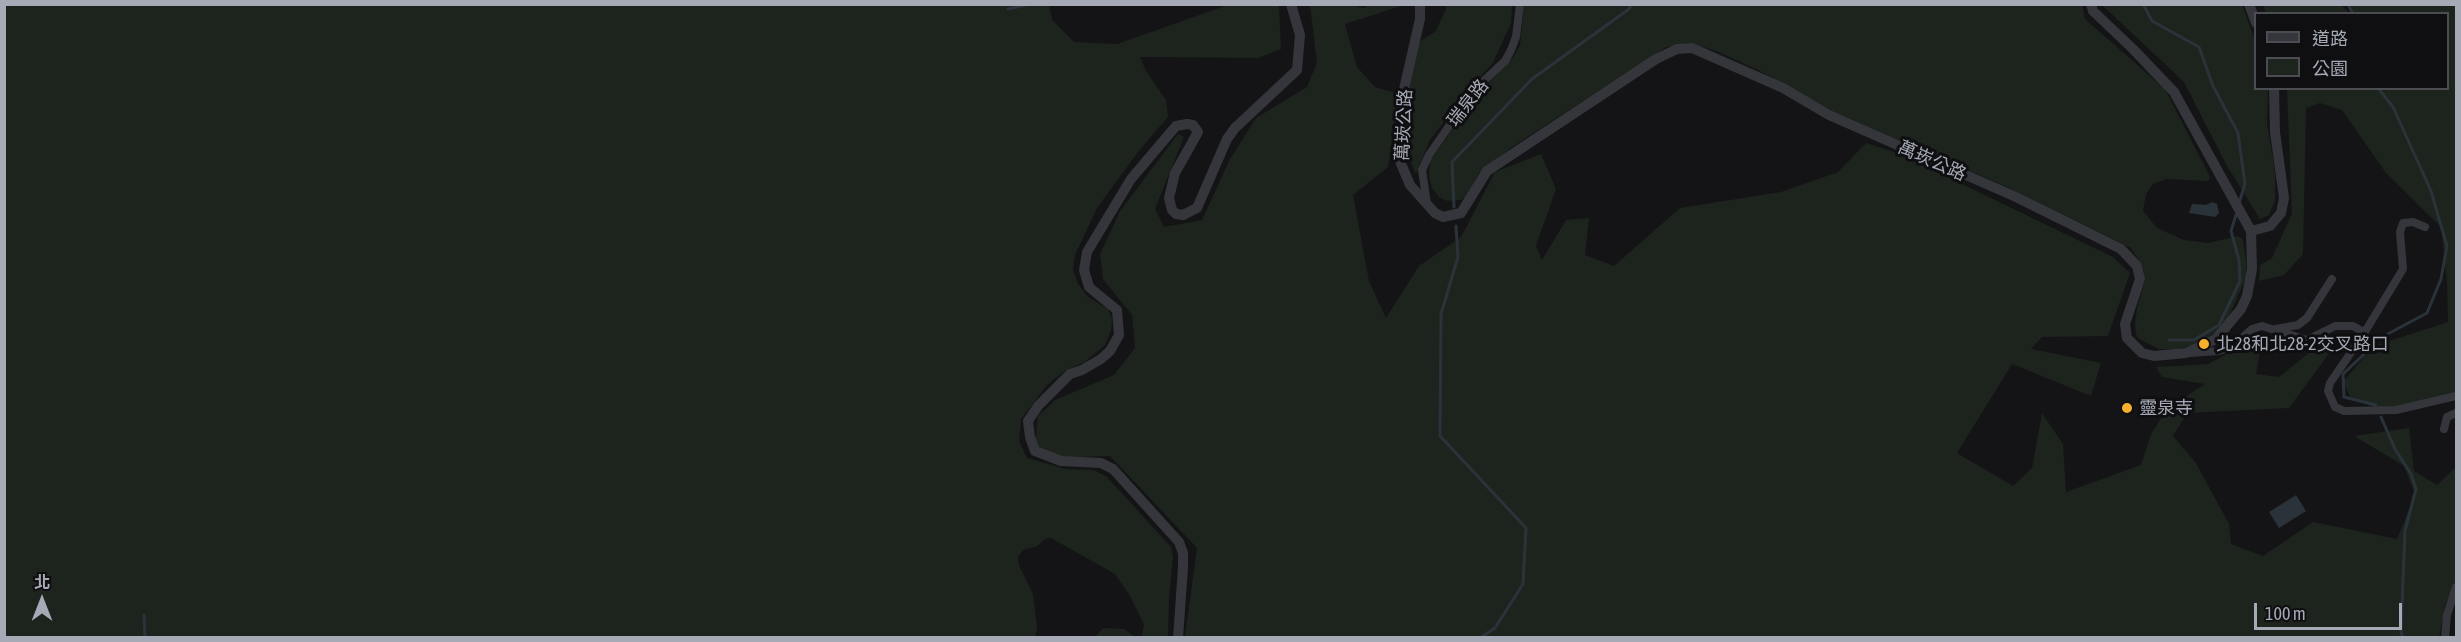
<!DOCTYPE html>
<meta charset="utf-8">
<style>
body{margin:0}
#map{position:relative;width:2461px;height:642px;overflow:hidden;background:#141416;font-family:"Asap Condensed","Noto Sans TC",sans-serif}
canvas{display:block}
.frame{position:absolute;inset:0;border:6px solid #a5aab6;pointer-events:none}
.legend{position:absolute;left:2254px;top:12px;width:195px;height:78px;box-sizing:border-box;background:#0f0f11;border:2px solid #4b4d53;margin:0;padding:8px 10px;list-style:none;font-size:18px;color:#a5aab6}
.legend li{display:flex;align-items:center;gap:12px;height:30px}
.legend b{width:30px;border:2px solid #4b4d53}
.north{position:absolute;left:12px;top:570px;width:60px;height:60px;-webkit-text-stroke:4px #0f0f11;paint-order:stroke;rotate:0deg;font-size:16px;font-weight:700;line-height:24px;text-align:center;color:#a5aab6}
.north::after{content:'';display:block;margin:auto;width:21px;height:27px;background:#a5aab6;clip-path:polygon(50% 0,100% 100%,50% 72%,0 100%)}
.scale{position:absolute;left:2254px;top:603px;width:148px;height:27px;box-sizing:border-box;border:3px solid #a5aab6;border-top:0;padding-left:8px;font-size:18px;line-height:21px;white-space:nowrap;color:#a5aab6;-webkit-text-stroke:4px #0f0f11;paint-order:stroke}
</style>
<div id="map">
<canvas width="2461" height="642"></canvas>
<div class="frame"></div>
<ul class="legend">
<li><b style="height:8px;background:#35363b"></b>道路</li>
<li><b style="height:16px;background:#1c241d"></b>公園</li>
</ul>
<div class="north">北</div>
<div class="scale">100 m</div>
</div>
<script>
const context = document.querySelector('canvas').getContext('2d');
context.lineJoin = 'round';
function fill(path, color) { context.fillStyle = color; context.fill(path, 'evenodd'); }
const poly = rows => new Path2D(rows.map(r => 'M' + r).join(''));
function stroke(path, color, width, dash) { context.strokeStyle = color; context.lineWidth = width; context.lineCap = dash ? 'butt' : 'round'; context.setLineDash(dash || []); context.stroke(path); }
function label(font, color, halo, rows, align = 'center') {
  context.font = font + ' "Asap Condensed","Noto Sans TC",sans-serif'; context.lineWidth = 6; context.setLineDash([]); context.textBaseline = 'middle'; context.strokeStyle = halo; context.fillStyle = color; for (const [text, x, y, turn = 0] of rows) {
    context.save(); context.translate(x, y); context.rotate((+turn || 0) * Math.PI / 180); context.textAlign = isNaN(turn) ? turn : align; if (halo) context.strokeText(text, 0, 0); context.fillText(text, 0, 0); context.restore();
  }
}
const green = poly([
 [1049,5,1052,20,1074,42,1117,44,1222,7,1231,4,1279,6,1281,49,1258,58,1140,57,1146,71,1166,100,1168,117,1138,152,1097,208,1075,255,1073,270,1078,284,1088,297,1108,309,1112,319,1111,331,1105,345,1085,362,1066,370,1047,385,1021,419,1019,441,1027,458,1066,469,1094,470,1107,477,1171,547,1173,557,1169,599,1168,637,1142,637,1144,624,1129,594,1115,574,1051,538,1045,539,1037,546,1023,550,1018,557,1019,565,1033,594,1037,628,1035,637,5,637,5,5],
 [1310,5,1356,5,1357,7,1365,8,1368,5,1404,5,1345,24,1357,67,1375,87,1399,94,1388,167,1353,195,1369,281,1386,318,1419,266,1461,237,1495,172,1541,154,1556,189,1536,246,1542,260,1566,220,1589,218,1585,255,1614,266,1680,208,1781,192,1838,172,1866,143,1900,154,2113,257,2130,273,2108,336,2042,337,2031,349,2101,363,2091,396,2012,364,1957,453,2013,486,2032,468,2042,413,2063,444,2066,492,2141,465,2151,434,2168,408,2205,384,2162,377,2156,367,2208,364,2263,335,2256,374,2279,377,2320,344,2333,348,2289,408,2187,413,2173,436,2196,463,2229,524,2231,544,2263,556,2313,522,2397,539,2415,494,2404,466,2354,436,2409,428,2414,471,2437,485,2456,467,2456,581,2445,605,2439,638,1185,637,1197,548,1110,456,1046,458,1035,445,1038,416,1055,400,1114,375,1135,348,1132,315,1103,279,1100,254,1120,211,1178,134,1184,137,1155,209,1164,227,1202,220,1230,159,1256,118,1307,87,1317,63],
 [1446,5,1512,5,1511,23,1493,63,1468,90,1430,140,1416,174,1409,159,1408,89,1417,43,1435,32,1446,10],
 [1524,5,2082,5,2085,19,2165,89,2210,177,2208,181,2166,179,2153,184,2146,194,2143,211,2157,228,2184,240,2208,243,2238,236,2243,240,2246,259,2246,278,2228,318,2219,330,2197,344,2178,349,2159,349,2139,339,2136,334,2135,324,2137,308,2145,280,2143,267,2131,248,2007,187,1832,111,1758,70,1714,50,1689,43,1666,47,1512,147,1479,173,1466,197,1460,200,1447,201,1439,197,1432,188,1429,177,1430,161,1475,97,1514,56,1520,45],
 [2102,5,2242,5,2255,40,2256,88,2268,89,2267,123,2275,172,2275,201,2269,215,2260,219,2227,166,2184,82],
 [2263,5,2341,5,2349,13,2266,13],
 [2351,5,2456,5,2456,395,2388,411,2352,400,2343,382,2364,357,2380,344,2448,322,2447,283,2441,227,2386,173,2342,110,2320,103,2306,108,2303,254,2284,275,2259,281,2260,265,2272,258,2292,213,2287,89,2448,88,2448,14,2352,13],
 [1103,628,1124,629,1135,637,1095,637]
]);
const water = poly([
 [2212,202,2217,204,2219,213,2215,217,2189,213,2192,204,2206,205],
 [2296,495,2306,511,2279,528,2269,512]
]);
const stream = poly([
 [2143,4,2152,21,2199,47,2213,86,2238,133,2245,184,2239,203],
 [2348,4,2353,14],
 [1008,9,1030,4],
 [2378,88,2393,107,2431,191,2447,246,2441,279,2427,313,2384,336],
 [1454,207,1452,162,1532,79,1629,9,1632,4],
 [1456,226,1458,257,1441,314,1440,436,1526,528,1523,584,1495,628,1480,638],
 [2169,340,2194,340,2219,325,2240,281,2239,260,2231,231,2237,212],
 [2376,343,2343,374,2344,397,2376,405],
 [2381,417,2395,449,2411,474,2416,489,2405,531,2401,632,2403,638],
 [144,615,145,638]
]);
const minor = poly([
 [1427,204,1422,170,1429,155,1474,90,1505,61,1511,50,1516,37,1520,4],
 [2276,329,2298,325,2307,318,2332,279],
 [2363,335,2403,269,2400,232,2403,223,2413,222,2425,227],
 [2190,353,2219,351,2232,347,2252,329,2262,326,2307,340,2335,326,2353,326,2360,330,2363,335,2330,383,2328,391,2335,407,2344,411,2396,410,2456,396],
 [2444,429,2447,417,2456,413],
 [2445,638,2447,615,2456,587]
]);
const tertiary = poly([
 [1420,4,1420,19,1404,89,1405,121,1399,159,1410,185,1435,213,1443,217,1461,213,1487,171,1656,59,1677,49,1692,48,1783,88,1829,115,2016,197,2121,249,2137,266,2140,279,2125,324,2127,338,2142,353,2154,356,2186,353,2216,339,2241,309,2247,296,2252,269,2251,231,2174,92,2133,49,2093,11,2091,4],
 [2249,4,2256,23],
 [2251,231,2270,226,2281,213,2284,198,2275,132,2274,88],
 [1178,638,1183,567,1183,553,1179,542,1113,469,1101,463,1061,461,1035,451,1030,437,1028,421,1038,406,1070,374,1082,370,1101,359,1110,351,1119,335,1117,310,1089,287,1084,270,1087,252,1131,179,1176,126,1187,124,1193,125,1198,132,1175,173,1169,198,1172,210,1176,214,1183,215,1197,208,1227,139,1235,128,1297,70,1300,35,1291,4]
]);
const markers = [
 [2204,344,6,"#f5b12d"],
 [2127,408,6,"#f5b12d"]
];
const streetNames = [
 ["瑞泉路",1468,103,-52],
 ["萬崁公路",1404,125,-87],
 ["萬崁公路",1932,161,24]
];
const poiNames = [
 ["北28和北28-2交叉路口",2216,344],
 ["靈泉寺",2139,408]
];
fill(green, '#1c241d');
fill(water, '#2a333a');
stroke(stream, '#2a333a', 3);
stroke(minor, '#35363b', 8);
stroke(tertiary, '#35363b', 10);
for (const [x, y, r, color] of markers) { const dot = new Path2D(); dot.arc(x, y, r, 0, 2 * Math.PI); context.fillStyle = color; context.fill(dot); stroke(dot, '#0f0f11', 2); }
label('18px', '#a5aab6', '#0f0f11', streetNames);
label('18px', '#a5aab6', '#0f0f11', poiNames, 'left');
</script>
